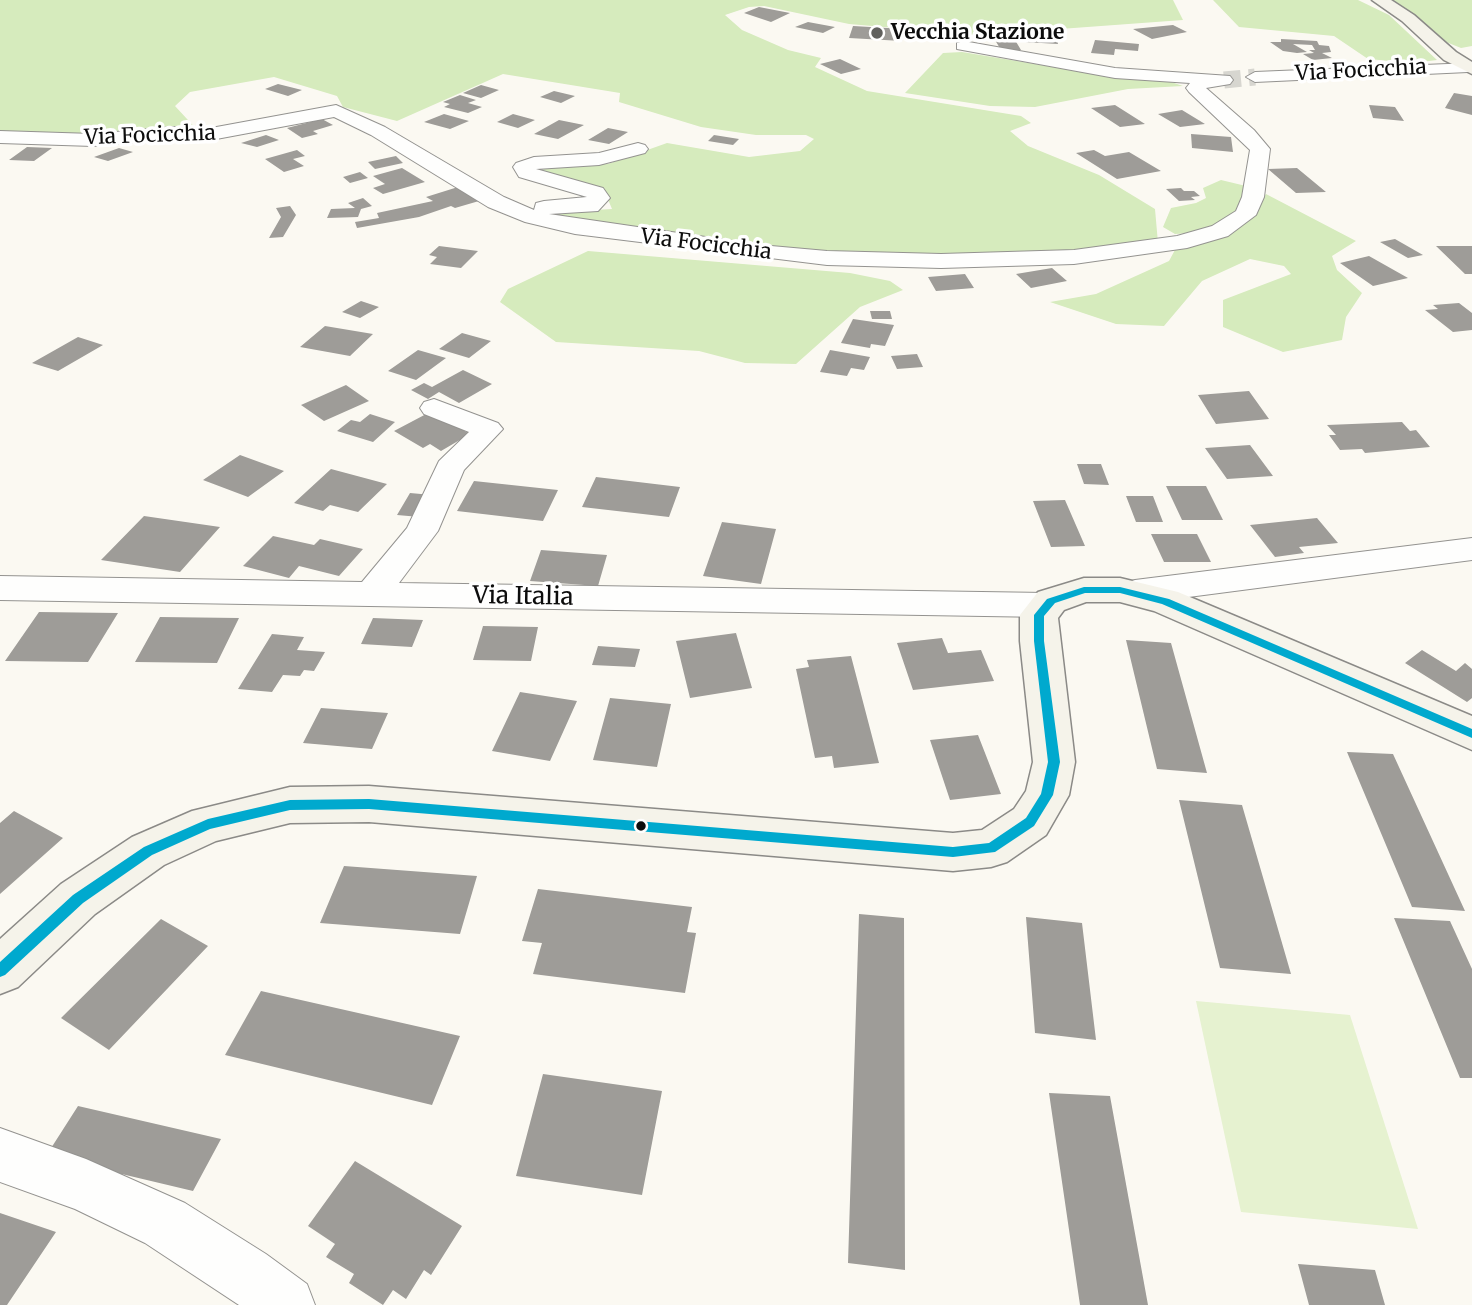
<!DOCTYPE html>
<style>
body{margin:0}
canvas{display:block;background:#fbf9f2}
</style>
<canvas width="1472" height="1305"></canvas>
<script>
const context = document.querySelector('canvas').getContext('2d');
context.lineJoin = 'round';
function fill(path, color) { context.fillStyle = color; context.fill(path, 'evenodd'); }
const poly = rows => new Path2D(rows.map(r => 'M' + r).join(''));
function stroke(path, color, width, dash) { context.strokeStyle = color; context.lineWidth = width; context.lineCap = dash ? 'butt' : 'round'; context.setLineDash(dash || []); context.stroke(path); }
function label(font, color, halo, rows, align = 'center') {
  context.font = font + ' Merriweather,serif'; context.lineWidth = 7; context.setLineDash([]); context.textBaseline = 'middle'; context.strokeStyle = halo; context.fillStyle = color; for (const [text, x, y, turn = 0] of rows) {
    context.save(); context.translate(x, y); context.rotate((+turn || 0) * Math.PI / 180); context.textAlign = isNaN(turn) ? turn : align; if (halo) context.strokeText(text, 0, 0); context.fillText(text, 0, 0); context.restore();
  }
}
const green = poly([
 [1196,1001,1350,1015,1418,1229,1241,1212]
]);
const forest = poly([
 [0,0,1173,0,1183,20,978,35,849,24,764,6,749,7,725,15,742,30,788,50,821,58,815,67,867,91,1021,116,1031,123,1010,131,1028,146,1099,175,1155,209,1158,243,1113,251,949,257,750,247,553,216,560,212,612,209,607,197,544,173,543,169,550,166,608,164,667,143,749,157,800,151,814,139,806,135,756,135,701,127,619,102,620,93,503,74,397,121,343,107,337,96,274,77,190,92,175,106,200,133,125,138,0,134],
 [1213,0,1358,0,1389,15,1437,60,1413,63,1368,59,1334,36,1239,27],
 [1393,0,1472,0,1472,46,1461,48,1446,42],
 [962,52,1114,77,1171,82,1183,86,1128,89,1035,107,990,106,905,93,943,53],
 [1221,180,1246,186,1242,208,1223,222,1193,233,1175,234,1163,227,1171,208,1196,203,1206,198,1203,188],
 [1266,194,1356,241,1332,256,1337,270,1362,293,1346,317,1342,340,1283,352,1223,327,1223,300,1291,274,1284,266,1250,259,1202,281,1164,326,1116,324,1050,302,1096,294,1169,261,1176,248,1208,240,1242,225],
 [588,251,850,273,890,281,903,290,860,307,796,364,745,363,699,351,556,342,500,302,508,289]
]);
const building = poly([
 [759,7,790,13,771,22,744,13],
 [808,22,835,27,823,33,795,27],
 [1173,25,1187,32,1152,39,1133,29],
 [853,26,905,29,902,41,849,38],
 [1024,35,1056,36,1058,44,1025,42],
 [1281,39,1317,41,1319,45,1329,46,1331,52,1322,53,1332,58,1313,60,1303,54,1314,53,1309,50,1315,50,1312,45,1293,44,1307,52,1297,53,1283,51,1270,42,1281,42],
 [995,40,1015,40,1021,50,1001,50],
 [1095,40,1139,44,1138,51,1115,49,1114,55,1091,53],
 [840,59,861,69,841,74,820,64],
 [278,84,302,90,288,96,265,89],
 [481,85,499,90,481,98,463,93],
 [554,91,575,96,561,103,540,97],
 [1454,93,1472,96,1472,115,1445,108],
 [460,95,476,100,468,103,482,107,468,113,444,107,450,104,443,102],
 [1115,105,1145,124,1120,127,1091,108],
 [1369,105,1395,107,1404,121,1373,118],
 [1182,110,1205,124,1180,127,1158,114],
 [444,114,469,121,450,129,424,122],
 [513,114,535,120,518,128,497,122],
 [322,119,333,125,313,131,318,134,302,138,287,128],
 [559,120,584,125,558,139,534,134],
 [608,128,628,132,609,144,588,140],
 [1191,134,1231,137,1233,152,1192,148],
 [266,135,279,140,257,147,241,143],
 [714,135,739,139,733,145,708,141],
 [27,147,52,148,34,161,9,160],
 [119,148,133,152,108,161,94,157],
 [297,150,305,156,293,159,304,166,284,172,265,159],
 [1094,150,1105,156,1129,152,1161,171,1117,179,1076,153],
 [396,156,403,163,375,169,368,162],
 [402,168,425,182,383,194,373,188,385,184,373,176],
 [1297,168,1326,192,1296,193,1268,169],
 [360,172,368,178,350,183,343,177],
 [458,187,479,201,455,208,451,206,419,217,357,228,355,222,379,218,377,213,433,201,426,197],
 [1181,188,1184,191,1194,191,1200,196,1191,197,1195,200,1179,201,1166,189],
 [363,198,372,206,361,209,358,217,327,218,331,209,355,208,348,203],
 [290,206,296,215,283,237,269,238,281,217,276,208],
 [1395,239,1423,255,1408,258,1380,242],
 [439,246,478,251,461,268,430,264,437,257,429,255],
 [1436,246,1472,246,1472,274,1465,274],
 [1369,256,1408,278,1373,286,1340,263],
 [1052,268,1067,281,1031,288,1016,274],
 [965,274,974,288,936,291,928,277],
 [361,301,379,307,360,318,342,312],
 [1459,303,1472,313,1472,330,1453,332,1425,310,1438,309,1433,305],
 [870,311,890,311,892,319,872,319],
 [853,319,894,325,885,346,871,344,870,348,841,343],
 [325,326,373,334,350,356,300,347],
 [462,333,491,341,469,358,439,349],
 [78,337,103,345,58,371,32,363],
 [418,350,446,358,416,380,388,371],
 [830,350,870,357,864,370,851,368,847,376,820,372],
 [917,354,923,367,897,369,891,356],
 [463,370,492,384,459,403,439,392,428,399,411,390,424,383,432,387],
 [346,385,369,401,324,421,301,405],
 [1249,391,1269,419,1216,424,1198,395],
 [430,412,470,434,441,451,430,444,423,448,394,431],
 [370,414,395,422,373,442,337,431,351,420,360,422],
 [1402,422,1410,431,1416,430,1430,447,1365,453,1362,449,1340,450,1329,435,1336,435,1327,425],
 [1250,445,1273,476,1227,479,1205,448],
 [240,455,284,471,248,497,203,480],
 [1077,464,1101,464,1109,485,1084,484],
 [331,469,387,484,358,512,330,505,323,511,294,503],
 [596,477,680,487,669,517,582,507],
 [474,481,558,490,543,521,457,511],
 [1166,486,1206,486,1223,520,1182,520],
 [410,493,432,495,420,517,397,515],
 [1126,496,1153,496,1163,522,1136,522],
 [1065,500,1085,546,1051,547,1033,501],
 [144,516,220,527,180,572,101,560],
 [1317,518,1338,543,1299,547,1304,553,1275,557,1250,525],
 [722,522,776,529,761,584,703,576],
 [1151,534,1197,534,1211,562,1164,562],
 [273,536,314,545,320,539,363,549,339,576,299,566,289,578,243,566],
 [541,550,607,555,598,586,530,581],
 [39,612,118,613,88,662,5,661],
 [160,617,239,618,217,663,135,662],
 [373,618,423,620,412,647,361,644],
 [483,626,538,627,531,661,473,660],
 [736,633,752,688,690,698,676,641],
 [272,634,304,637,297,650,325,652,314,671,304,670,300,676,283,675,272,692,238,689],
 [942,638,948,653,981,650,994,681,913,690,897,643],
 [1126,640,1171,643,1207,773,1157,769],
 [598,646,640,649,635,667,592,665],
 [1422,650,1456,671,1465,663,1472,669,1472,698,1467,702,1405,663],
 [851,656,879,763,834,768,832,756,815,758,796,669,809,667,807,660],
 [520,692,577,701,550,761,492,751],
 [610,698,671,704,657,767,593,760],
 [321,708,388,713,372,749,303,743],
 [978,735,1001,794,950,800,930,740],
 [1347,752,1393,754,1465,911,1412,907],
 [1179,800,1242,805,1291,974,1220,968],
 [14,811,63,838,0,894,0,823],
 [344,866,477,876,460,934,320,923],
 [538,889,692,907,687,932,696,933,685,993,533,974,542,943,522,941],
 [859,914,904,918,905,1270,848,1263],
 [1026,917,1082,923,1096,1040,1035,1033],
 [1394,918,1450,921,1472,969,1472,1078,1460,1078],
 [161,919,208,946,109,1050,61,1018],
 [261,991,460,1036,432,1105,225,1055],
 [543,1074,662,1091,642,1195,516,1176],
 [1049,1093,1110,1096,1148,1305,1080,1305],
 [78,1106,221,1139,193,1191,46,1156],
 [355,1161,462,1226,431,1275,424,1270,406,1299,393,1290,383,1305,349,1283,354,1274,326,1257,335,1244,308,1226],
 [0,1213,56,1232,7,1305,0,1305],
 [1298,1264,1375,1270,1385,1305,1309,1305]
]);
const streetTunnel = poly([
 [1224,80,1255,77]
]);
const street = poly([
 [963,41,1115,68,1230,76,1233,80,1230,84,1206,88,1254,130,1270,149,1264,197,1256,215,1228,236,1187,248,1074,264,941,268,827,265,575,234,525,222,488,207,371,135,334,117,211,140,172,139,93,146,0,143,0,131,93,134,172,127,211,128,336,105,385,127,504,197,534,210,536,203,544,201,587,197,519,177,513,167,516,163,534,157,599,153,638,143,645,145,648,149,645,153,599,165,536,169,603,188,610,198,598,211,549,214,760,245,827,251,941,254,1074,250,1177,236,1212,226,1236,211,1242,197,1250,150,1189,92,1186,88,1190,83,1115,78,957,49,957,43,963,41],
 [1472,63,1472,71,1468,72,1255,82,1246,77,1255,72,1472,63],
 [434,399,498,423,503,429,464,470,438,531,399,583,1046,593,1058,596,1064,605,1058,614,1046,617,0,600,0,576,362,582,407,528,439,461,469,432,424,414,420,408,424,402,434,399],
 [1472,538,1472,560,1135,604,1123,600,1118,592,1123,584,1135,580,1472,538],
 [0,1128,86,1159,185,1203,266,1254,307,1284,315,1305,239,1305,145,1243,75,1209,0,1182,0,1128]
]);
const secondary = poly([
 [1372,0,1391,0,1414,15,1456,52,1472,62,1472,74,1444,60,1402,21,1372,0],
 [1084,578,1120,578,1178,592,1472,716,1472,750,1154,611,1120,602,1086,602,1064,610,1058,618,1075,762,1069,795,1046,835,1007,862,991,867,953,871,369,822,290,823,216,841,164,865,95,914,18,987,0,994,0,939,61,884,132,837,192,811,290,787,369,786,953,833,982,830,1014,809,1026,791,1033,762,1020,641,1020,615,1038,592,1084,578]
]);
const bus1 = poly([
 [1084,587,1120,587,1169,599,1472,729,1472,738,1162,604,1120,593,1085,593,1055,603,1044,616,1044,641,1060,762,1053,795,1034,826,995,852,953,857,369,809,290,810,210,829,152,855,83,903,5,975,0,977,0,962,73,895,144,847,208,819,290,800,369,799,953,847,989,843,1026,818,1041,794,1048,762,1034,641,1034,615,1047,599,1084,587]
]);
const markers = [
 [877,33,7,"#60605d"],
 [641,826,6,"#0d0d0d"]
];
const farPoinames = [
 ["Vecchia Stazione",891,33]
];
const farStreetnames = [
 ["Via Focicchia",1361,71,-3],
 ["Via Focicchia",150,136,-2],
 ["Via Focicchia",706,245,7]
];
const streetNames = [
 ["Via Italia",523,597,1]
];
fill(green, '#e6f2d0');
fill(forest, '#d6ebbd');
fill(building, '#9e9c98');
stroke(streetTunnel, '#d7d6d0', 17, [17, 8]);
stroke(street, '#949390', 2);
stroke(secondary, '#8b8a87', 3);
fill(street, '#fefefd');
fill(secondary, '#f5f3ea');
fill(bus1, '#00a9ce');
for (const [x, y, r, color] of markers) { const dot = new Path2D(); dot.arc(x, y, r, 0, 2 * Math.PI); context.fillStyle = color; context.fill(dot); stroke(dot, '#fff', 2.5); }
label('bold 21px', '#0d0d0d', '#fff', farPoinames, 'left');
label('21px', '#0d0d0d', '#fff', farStreetnames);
label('24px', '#0d0d0d', '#fff', streetNames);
</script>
